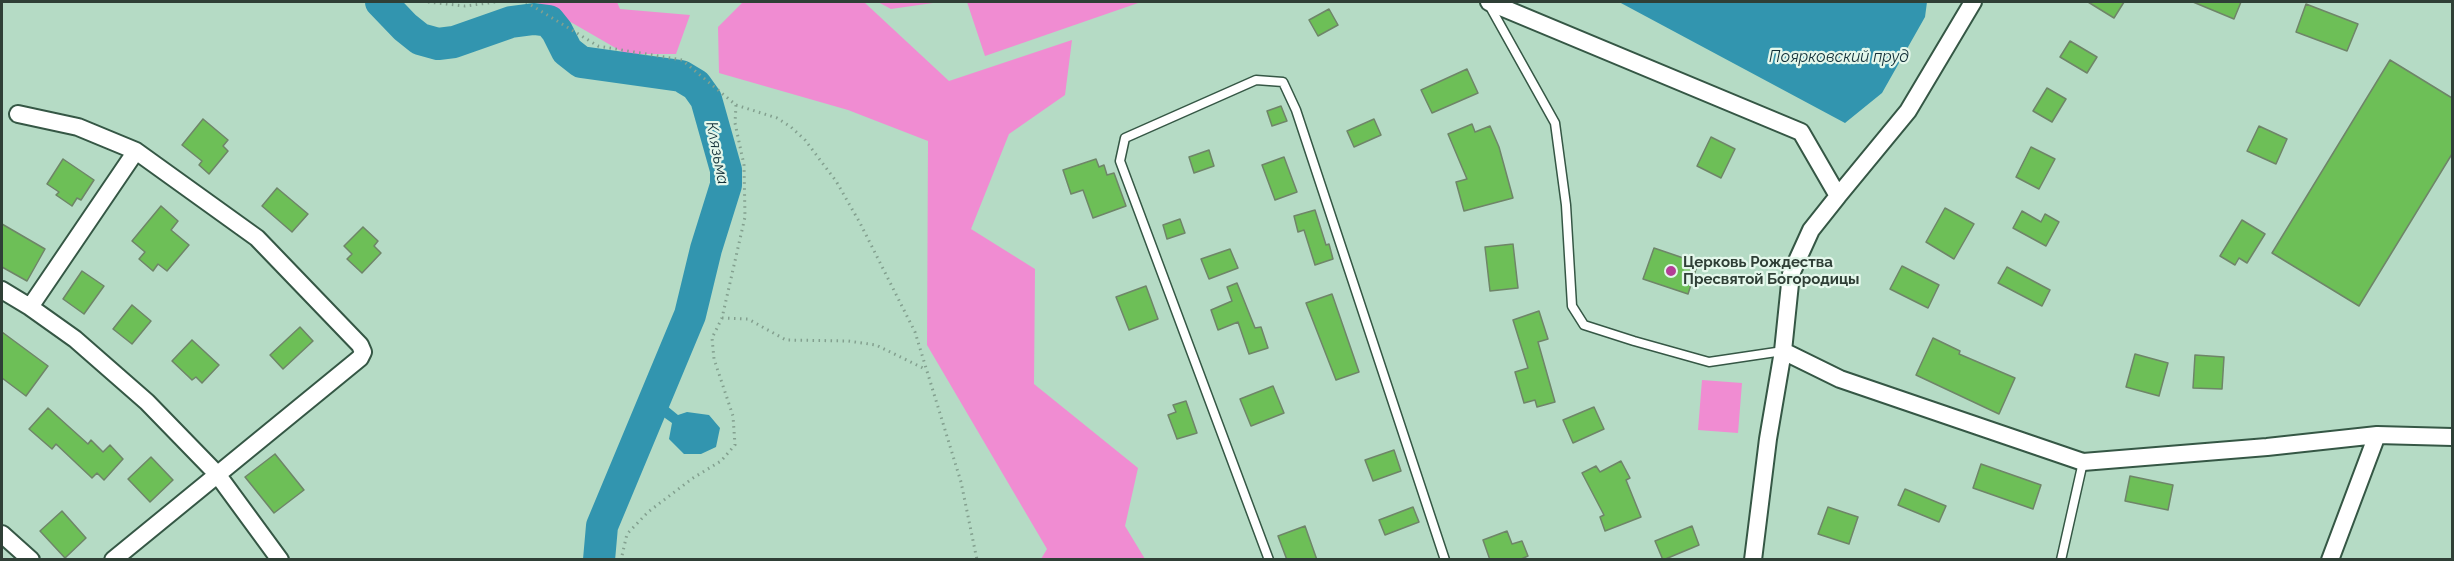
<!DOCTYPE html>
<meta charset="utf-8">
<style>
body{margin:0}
#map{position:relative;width:2454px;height:561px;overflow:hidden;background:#b5dbc5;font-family:Raleway,sans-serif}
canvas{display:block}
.frame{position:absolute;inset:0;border:3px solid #2f3f36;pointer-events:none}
</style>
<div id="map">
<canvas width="2454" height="561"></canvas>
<div class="frame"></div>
</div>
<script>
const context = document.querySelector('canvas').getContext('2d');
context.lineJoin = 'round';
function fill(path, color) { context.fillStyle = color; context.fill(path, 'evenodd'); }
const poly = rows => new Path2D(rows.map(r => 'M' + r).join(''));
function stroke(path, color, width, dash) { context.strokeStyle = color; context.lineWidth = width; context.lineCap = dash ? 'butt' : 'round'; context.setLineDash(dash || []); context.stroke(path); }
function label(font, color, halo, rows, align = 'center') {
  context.font = font + ' Raleway,sans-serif'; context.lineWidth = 4.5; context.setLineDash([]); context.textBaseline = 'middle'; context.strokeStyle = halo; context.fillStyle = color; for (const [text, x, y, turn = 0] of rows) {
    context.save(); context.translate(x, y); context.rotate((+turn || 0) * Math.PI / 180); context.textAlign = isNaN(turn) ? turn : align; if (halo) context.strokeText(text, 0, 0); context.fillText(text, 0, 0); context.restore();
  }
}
const green = poly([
 [536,2,617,2,620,9,690,15,676,54,626,54],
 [743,2,864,2,949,81,1072,40,1065,95,1009,134,971,229,1035,269,1034,384,1138,468,1125,526,1145,559,1041,559,1047,549,927,345,928,141,848,110,719,73,718,27],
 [878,2,940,2,891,9],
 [967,2,1141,2,985,56],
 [1702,380,1742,383,1738,433,1698,430]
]);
const water = poly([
 [1619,2,1927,2,1925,17,1882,93,1845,123],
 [656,397,678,415,687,412,709,415,720,428,716,447,701,454,684,454,669,439,672,423,651,408]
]);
const river = poly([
 [381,2,405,27,420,39,438,44,454,42,511,22,534,19,549,21,557,31,567,51,581,62,681,76,696,85,706,99,726,170,726,185,706,249,690,315,602,526,599,560]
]);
const building = poly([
 [2088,2,2124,2,2114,18,2088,2],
 [2193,2,2241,2,2234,19,2193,2],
 [2306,4,2358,24,2347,51,2296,32,2306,4],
 [1329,9,1338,25,1318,36,1309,20,1329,9],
 [2070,41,2097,57,2087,73,2060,57,2070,41],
 [2390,60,2452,98,2452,154,2359,306,2272,253,2390,60],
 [1467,69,1478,93,1432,113,1421,90,1467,69],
 [2047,88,2066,99,2052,122,2033,111,2047,88],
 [1281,106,1287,121,1272,126,1267,111,1281,106],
 [203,119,228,140,223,146,228,151,209,174,199,165,202,161,182,145,203,119],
 [1374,119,1381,135,1354,147,1347,131,1374,119],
 [1472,124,1475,132,1490,126,1499,147,1513,198,1464,211,1456,182,1467,179,1448,134,1472,124],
 [2259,126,2287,139,2276,164,2247,151,2259,126],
 [1711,137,1735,149,1721,178,1697,166,1711,137],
 [2031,147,2055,159,2039,189,2016,177,2031,147],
 [1209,150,1214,166,1194,173,1189,157,1209,150],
 [1284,157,1297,192,1275,200,1262,165,1284,157],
 [63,159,94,180,81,200,77,198,72,206,56,195,59,192,47,184,63,159],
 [1096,159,1099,167,1104,165,1107,175,1114,173,1126,206,1093,218,1083,190,1071,194,1063,170,1096,159],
 [277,188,308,214,292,232,262,206,277,188],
 [161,206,178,221,171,230,189,245,167,271,158,264,153,271,139,259,145,252,132,241,161,206],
 [1945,208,1974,224,1954,259,1926,242,1945,208],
 [1315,210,1326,245,1329,244,1333,259,1315,265,1304,230,1298,232,1294,216,1315,210],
 [2022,211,2041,222,2045,214,2059,222,2046,246,2013,228,2022,211],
 [1180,219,1185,233,1167,239,1163,225,1180,219],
 [2242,220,2265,234,2247,263,2239,258,2235,265,2220,256,2242,220],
 [2,224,45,249,27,281,2,267,2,224],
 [363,227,378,241,374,246,381,253,362,273,347,259,352,254,344,246,363,227],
 [1513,244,1518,288,1490,291,1485,247,1513,244],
 [1654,248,1698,263,1688,294,1643,279,1654,248],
 [1230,249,1238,268,1209,279,1201,259,1230,249],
 [1902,266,1939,285,1928,308,1890,289,1902,266],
 [2007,267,2050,290,2042,306,1998,283,2007,267],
 [82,271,104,286,84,314,63,299,82,271],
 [1237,283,1255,328,1261,327,1268,348,1249,354,1238,322,1218,330,1211,310,1232,301,1227,287,1237,283],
 [1146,286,1158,319,1129,330,1116,297,1146,286],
 [1332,294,1359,372,1336,380,1306,303,1332,294],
 [132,305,151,321,132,344,113,329,132,305],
 [1539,311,1548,339,1538,342,1555,402,1537,407,1535,400,1524,403,1515,372,1528,368,1513,320,1539,311],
 [300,327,313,341,283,369,270,355,300,327],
 [2,332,48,366,26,396,2,378,2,332],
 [1933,338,1960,351,1959,354,2015,378,1999,414,1916,375,1933,338],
 [192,340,219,365,202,383,196,377,192,380,172,361,192,340],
 [2135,354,2168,363,2159,396,2126,387,2135,354],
 [2195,355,2224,357,2222,389,2193,388,2195,355],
 [1273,386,1284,413,1251,426,1240,399,1273,386],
 [1186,401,1197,433,1177,439,1168,415,1176,412,1173,405,1186,401],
 [1594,407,1604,429,1573,443,1563,420,1594,407],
 [48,408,88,444,91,440,103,452,110,445,123,459,104,480,97,473,92,478,56,444,52,449,29,429,48,408],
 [1394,450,1401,471,1373,481,1365,460,1394,450],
 [275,454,304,490,274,513,245,477,275,454],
 [151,457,173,480,150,502,128,479,151,457],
 [1621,461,1630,478,1626,480,1641,517,1605,531,1600,517,1604,515,1582,473,1596,466,1600,472,1621,461],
 [1981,464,2041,485,2033,509,1973,488,1981,464],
 [2130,476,2173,485,2168,510,2125,501,2130,476],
 [1905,489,1946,506,1939,522,1898,505,1905,489],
 [1413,507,1419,522,1385,535,1379,520,1413,507],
 [1828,507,1858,517,1849,544,1818,534,1828,507],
 [62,511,86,538,65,558,40,531,62,511],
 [1305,526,1317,560,1287,560,1278,536,1305,526],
 [1692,526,1699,545,1663,560,1655,541,1692,526],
 [1507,531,1512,544,1522,541,1528,556,1519,560,1490,560,1483,540,1507,531]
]);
const path = poly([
 [428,2,465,6,496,2],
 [526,2,598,46,682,60,736,105,735,123,744,165,745,217,722,318,712,338,714,359,733,416,735,445,721,461,693,478,648,512,627,534,621,560],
 [736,105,777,118,791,127,805,140,836,181,860,223,915,332,961,482,977,560],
 [722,318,748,319,786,340,848,341,876,345,925,369]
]);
const lane = poly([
 [1488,3,1555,123,1566,205,1572,306,1584,325,1634,341,1709,362,1783,351],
 [1269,560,1120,161,1125,138,1256,80,1283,82,1296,110,1445,560],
 [2061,560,2083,462]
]);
const street = poly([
 [1489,2,1801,132,1838,196,1811,230,1791,274,1783,351,1768,439,1753,560],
 [18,114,78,127,136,151,257,238,360,345,363,352,360,358,113,560],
 [1838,196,1908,111,1973,2],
 [2,290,30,307,75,339,147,402,217,474,280,560],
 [30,307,136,151],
 [1783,351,1840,379,2083,462,2267,447,2377,435,2452,437],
 [2,534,31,560],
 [2330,560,2377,435]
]);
const markers = [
 [1671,271,6,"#b43e96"]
];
const poiNames = [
 ["Церковь Рождества",1683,262],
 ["Пресвятой Богородицы",1683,279]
];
const waterNames = [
 ["Поярковский пруд",1839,57],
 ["Клязьма",717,153,79]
];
fill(green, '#f08cd2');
fill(water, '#3295af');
stroke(river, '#3295af', 32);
fill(building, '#6dbf57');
stroke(building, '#6e8568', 1.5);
stroke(lane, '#355745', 11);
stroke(street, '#355745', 20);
stroke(path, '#83a08f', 3, [1.5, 4.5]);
stroke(lane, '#fff', 8);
stroke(street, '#fff', 16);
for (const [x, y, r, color] of markers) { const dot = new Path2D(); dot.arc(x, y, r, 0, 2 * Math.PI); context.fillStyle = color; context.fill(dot); stroke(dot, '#e4f7eb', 2); }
label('bold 15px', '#2f3f36', '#e4f7eb', poiNames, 'left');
label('italic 16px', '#122f38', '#e4f7eb', waterNames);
</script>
